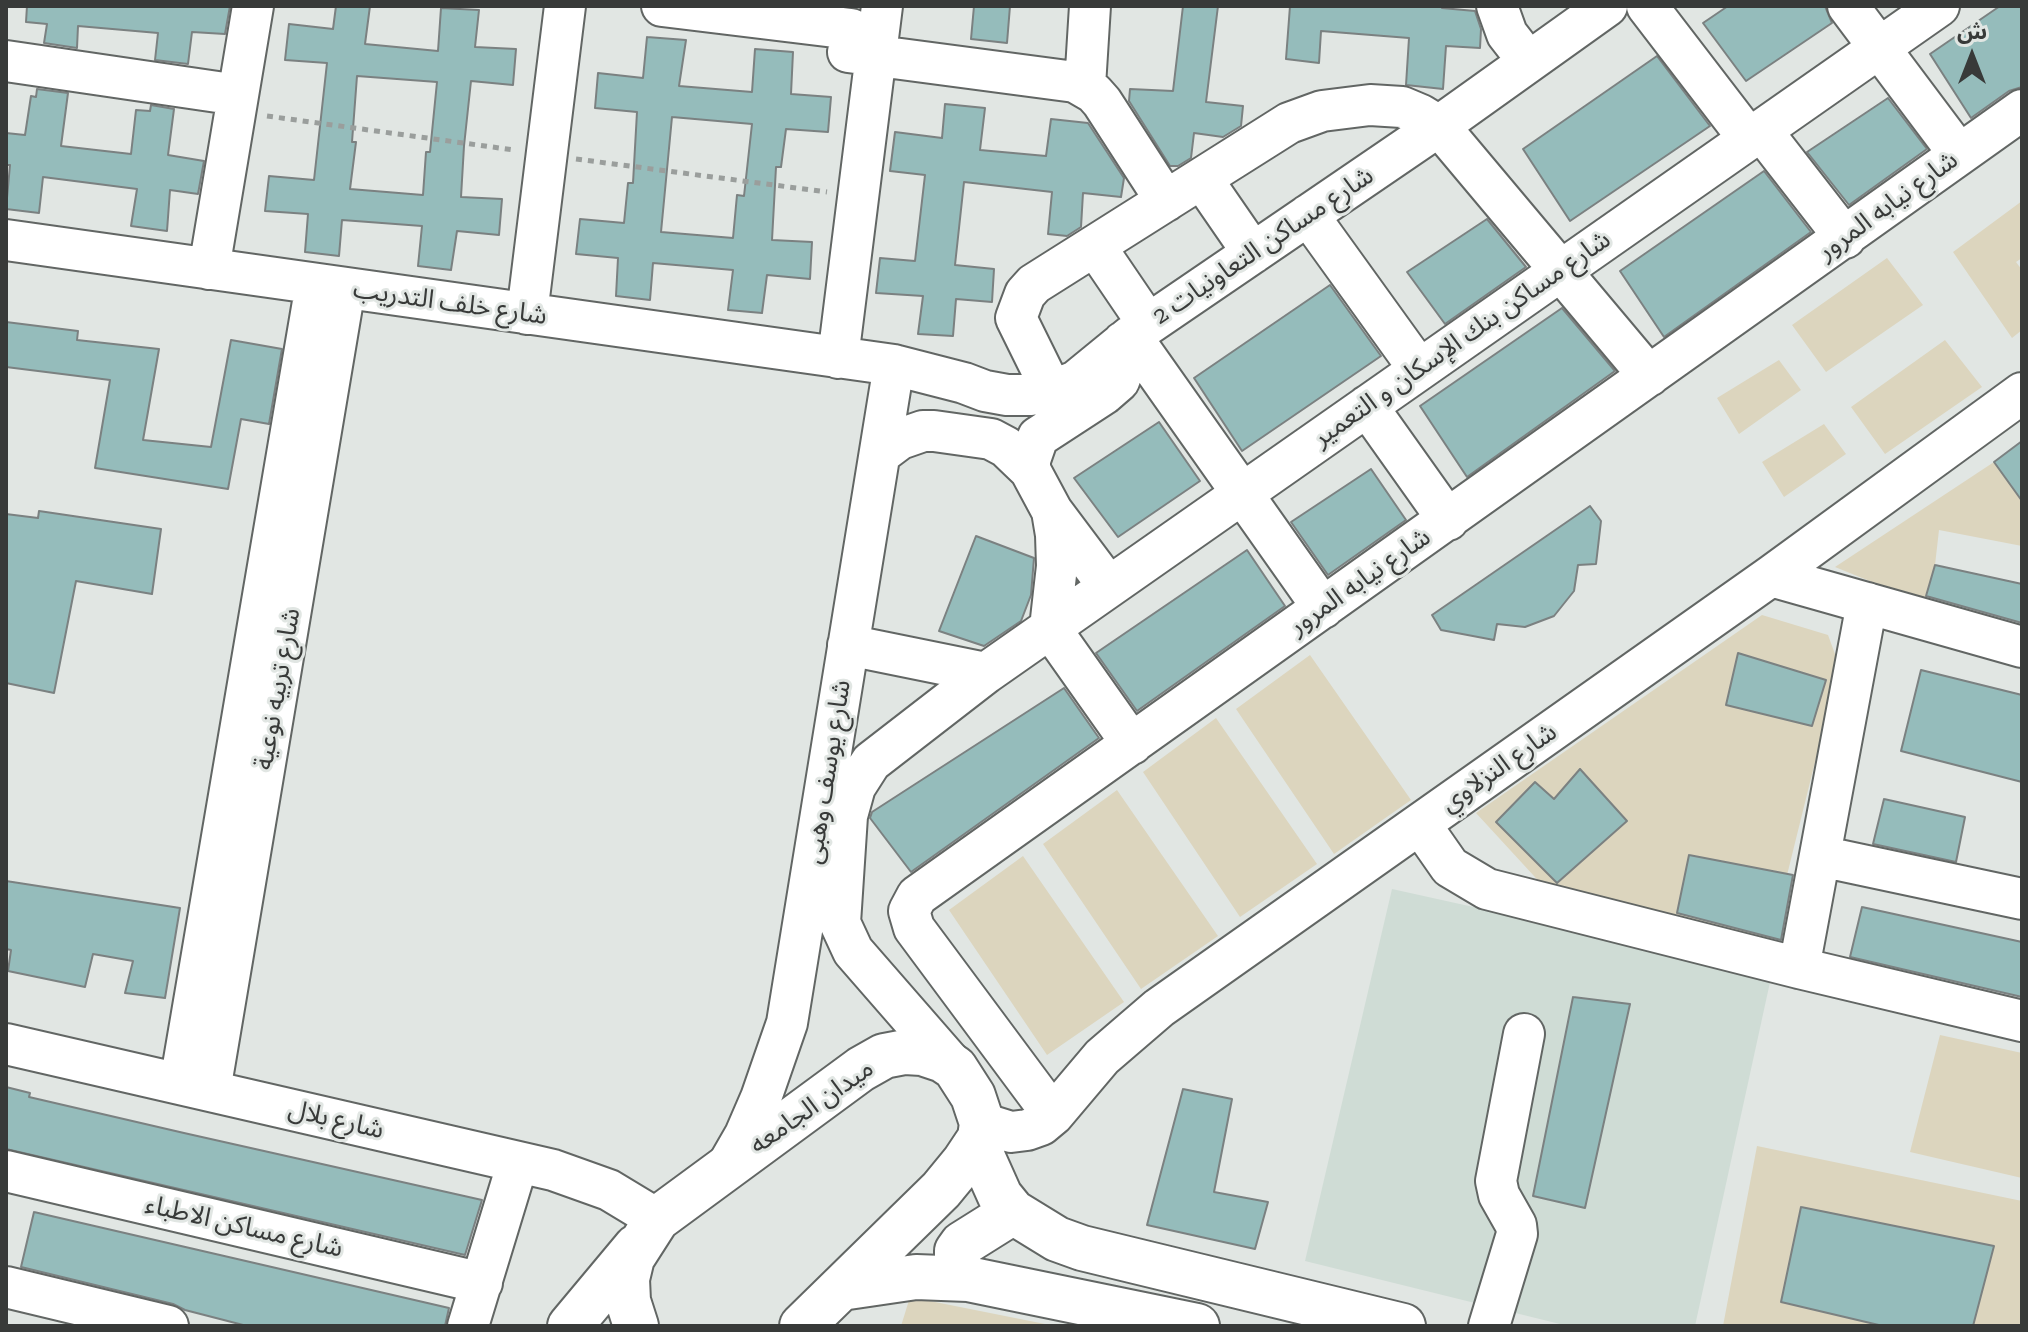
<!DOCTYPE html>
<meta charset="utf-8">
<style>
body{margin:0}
#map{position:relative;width:2028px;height:1332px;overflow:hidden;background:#e1e6e3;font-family:"Zilla Slab","Noto Sans Arabic",serif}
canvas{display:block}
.frame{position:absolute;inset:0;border:8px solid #383a39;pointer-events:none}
.north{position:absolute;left:1932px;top:16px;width:80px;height:80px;-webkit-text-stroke:6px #e1e6e3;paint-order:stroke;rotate:0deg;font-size:22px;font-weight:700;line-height:32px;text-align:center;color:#383a39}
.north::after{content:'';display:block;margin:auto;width:28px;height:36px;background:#383a39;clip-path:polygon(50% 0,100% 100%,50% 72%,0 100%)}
</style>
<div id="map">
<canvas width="2028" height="1332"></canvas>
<div class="frame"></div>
<div class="north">ش</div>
</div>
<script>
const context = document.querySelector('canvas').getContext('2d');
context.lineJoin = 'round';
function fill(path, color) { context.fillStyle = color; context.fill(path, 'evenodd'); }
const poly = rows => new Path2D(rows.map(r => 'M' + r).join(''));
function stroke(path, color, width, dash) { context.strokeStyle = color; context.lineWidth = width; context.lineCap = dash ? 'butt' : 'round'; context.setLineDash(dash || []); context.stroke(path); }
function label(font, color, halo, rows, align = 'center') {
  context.font = font + ' "Zilla Slab","Noto Sans Arabic",serif'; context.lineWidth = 6; context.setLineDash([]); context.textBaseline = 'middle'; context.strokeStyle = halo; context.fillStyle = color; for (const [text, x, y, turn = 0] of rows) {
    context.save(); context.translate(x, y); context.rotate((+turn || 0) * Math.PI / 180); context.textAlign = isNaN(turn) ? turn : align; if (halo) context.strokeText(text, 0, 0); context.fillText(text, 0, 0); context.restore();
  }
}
const built = poly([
 [1392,889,1772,973,1695,1326,1568,1326,1305,1261]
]);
const green = poly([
 [2022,201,2022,258,2016,262,2022,270,2022,330,2012,338,1953,252],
 [1887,258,1923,305,1826,372,1792,325],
 [1945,340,1982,387,1885,454,1851,407],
 [1779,360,1801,390,1739,434,1717,398],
 [1824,424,1846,454,1784,497,1762,462],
 [1994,462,2018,495,2022,492,2022,546,1939,530,1935,565,1924,603,1835,567],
 [1762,615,1828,635,1839,665,1767,956,1557,901,1476,813],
 [1310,655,1411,800,1334,854,1236,709],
 [1216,718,1317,864,1240,917,1143,772],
 [1117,790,1218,936,1141,989,1043,844],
 [1023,856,1124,1002,1047,1055,949,910],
 [1940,1035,2022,1053,2022,1178,1910,1152],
 [1757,1146,2022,1201,2022,1326,1723,1326],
 [910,1297,1055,1326,901,1326]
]);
const building = poly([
 [27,6,230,6,225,34,192,32,188,64,155,60,158,33,78,26,77,48,44,43,47,24,26,22,27,6],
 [336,6,370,6,365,44,438,51,441,8,479,10,475,47,516,49,513,85,471,81,464,146,461,197,502,199,499,235,457,231,451,270,418,266,422,226,342,220,339,256,305,252,308,214,265,211,269,176,314,180,327,63,285,60,289,24,333,29,336,6],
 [357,76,437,82,430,152,426,152,423,195,350,189,356,142,352,142,357,76],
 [974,6,1010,6,1007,43,971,39,974,6],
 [1183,6,1218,6,1206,102,1243,106,1241,126,1223,137,1194,133,1191,158,1178,166,1170,166,1129,101,1130,89,1173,91,1183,6],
 [1290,6,1442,6,1442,8,1475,11,1481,29,1480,48,1446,46,1443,89,1406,85,1409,38,1321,31,1319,63,1286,59,1290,6],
 [1728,6,1825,6,1832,23,1746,81,1703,23,1728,6],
 [2000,6,2022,6,2022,87,2009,91,1971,118,1930,54,2000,6],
 [647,37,686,40,679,86,752,92,755,49,793,52,791,94,831,97,828,132,786,129,781,167,776,167,772,240,812,242,810,279,767,275,762,313,728,310,733,270,653,263,650,300,616,296,618,258,576,254,580,219,624,223,628,183,633,183,637,112,595,108,598,73,643,78,647,37],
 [672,117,752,124,744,196,737,195,733,238,661,232,672,117],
 [1657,56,1710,126,1570,221,1523,149,1657,56],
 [37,89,68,93,61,146,131,154,136,110,150,111,151,105,174,109,168,155,204,161,198,194,170,190,167,231,131,226,137,189,43,177,39,213,6,209,10,165,6,165,6,133,25,135,31,96,36,97,37,89],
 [1888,98,1927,149,1849,205,1807,152,1888,98],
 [945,104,985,108,980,150,1046,156,1051,119,1088,123,1124,178,1121,197,1083,193,1081,227,1067,236,1048,234,1052,192,964,182,955,265,994,269,992,302,956,299,953,336,918,334,923,296,876,293,880,258,915,261,925,175,890,171,895,132,942,138,945,104],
 [1764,171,1811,232,1664,337,1620,271,1764,171],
 [1487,219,1526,267,1445,324,1407,272,1487,219],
 [1330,285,1381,356,1242,451,1194,378,1330,285],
 [1562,308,1615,371,1467,477,1420,406,1562,308],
 [6,322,78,331,77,340,159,349,143,440,211,447,231,340,282,349,269,424,241,419,228,489,95,468,110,380,6,367,6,322],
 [1159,422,1200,481,1118,537,1074,478,1159,422],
 [2022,441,2022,501,1994,462,2022,441],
 [1371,469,1406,520,1328,575,1291,522,1371,469],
 [1590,506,1601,521,1596,564,1578,565,1574,591,1554,616,1525,627,1497,624,1494,640,1441,630,1432,615,1590,506],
 [39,511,161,529,152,594,76,581,54,693,6,683,6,514,38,518,39,511],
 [976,536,1034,558,1031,595,1021,621,984,646,939,631,976,536],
 [1247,550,1285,606,1137,711,1096,653,1247,550],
 [1935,565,2022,584,2022,623,1926,596,1935,565],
 [1738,653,1826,680,1812,726,1726,705,1738,653],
 [1921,670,2022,695,2022,782,1901,751,1921,670],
 [1064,688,1099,738,911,872,870,818,872,812,1064,688],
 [1580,769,1627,821,1557,883,1496,822,1535,782,1554,799,1580,769],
 [1884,799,1965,817,1956,862,1873,844,1884,799],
 [1689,855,1793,875,1781,940,1677,913,1689,855],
 [6,881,180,908,165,998,125,993,133,961,93,954,85,987,8,971,11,950,6,949,6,881],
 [1862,907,2022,942,2022,997,1850,957,1862,907],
 [1573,997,1630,1004,1585,1208,1533,1196,1573,997],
 [6,1087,30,1093,29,1097,184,1133,482,1200,465,1255,6,1149,6,1087],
 [1183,1089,1232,1099,1214,1192,1268,1202,1255,1249,1147,1225,1183,1089],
 [1801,1207,1994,1246,1973,1326,1883,1326,1781,1302,1801,1207],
 [34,1212,449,1308,445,1326,247,1326,185,1310,173,1304,21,1267,34,1212]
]);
const path = poly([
 [267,116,514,150],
 [576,159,827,192]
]);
const minor = poly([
 [662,6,851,29],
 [1497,6,1507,34,1528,61],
 [1647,6,1749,139],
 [1848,6,1959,154],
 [848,52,1075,82,1094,93,1102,102,1166,201],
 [6,61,238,95],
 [1085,86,1090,6],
 [1761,130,1845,238],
 [1202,179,1253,253],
 [1308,215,1419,369],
 [6,240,894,365,964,383,985,391,1007,395,1030,395,1052,391,1076,381,1131,336,1439,126,1607,6],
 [1095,246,1148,324],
 [209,269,253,6],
 [527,314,565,6],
 [1131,336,1323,608],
 [838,358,882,6],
 [1052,391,1016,318,1025,294,1034,284,1289,123,1322,111,1370,105,1402,107,1421,115,1439,126,1649,376],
 [1367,406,1448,520],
 [880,454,900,439,923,431,934,431,991,439,1006,447,1030,470],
 [1052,511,1056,535,1057,566,1050,628,1132,744],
 [1771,576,2022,647],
 [1109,587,1052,511,1030,470,1030,460,1038,437,1104,394,1119,381,1126,362,1123,342],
 [848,645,986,673],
 [1420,824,1450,867,1487,889,1799,968,2022,1021],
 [1820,856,2022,899],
 [1799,968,1867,603],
 [6,1044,553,1170,609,1190,657,1219],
 [955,1068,853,951,840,923,847,816,855,787,871,762,986,673,1939,6],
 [180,1084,316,284],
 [210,1091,345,288],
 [1053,1115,914,928,909,911,917,896,2022,110],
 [982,1123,1011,1132,1027,1130,1041,1125,1053,1115,1102,1057,1159,1008,1771,576,2022,393],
 [726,1168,745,1135,761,1098,787,1023,894,365],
 [6,1171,482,1283],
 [6,1287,168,1326],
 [468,1326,518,1162],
 [1489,1326,1517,1234,1516,1225,1499,1195,1496,1181,1524,1034]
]);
const major = poly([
 [980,1138,983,1158,1000,1196,1013,1212,1057,1239,1082,1248,1403,1326],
 [968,1279,957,1267,957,1251,962,1244,1013,1212],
 [841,1288,916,1277,968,1279,1197,1326],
 [570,1326,636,1247],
 [636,1326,628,1301,627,1279,632,1258,657,1219,861,1069,884,1056,905,1052,922,1053,943,1060,955,1068,973,1096,982,1123,980,1138,964,1162,941,1190,802,1326]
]);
const streetNames = [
 ["شارع نيابه المرور",1888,206,-36],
 ["شارع مساكن التعاونيات 2",1263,246,-34],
 ["شارع خلف التدريب",450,303,8],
 ["شارع مساكن بنك الإسكان و التعمير",1462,339,-35],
 ["شارع نيابه المرور",1360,582,-35],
 ["شارع تربيه نوعية",278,689,-80],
 ["شارع النزلاوي",1499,768,-35],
 ["شارع يوسف وهبى",828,772,-81],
 ["ميدان الجامعه",812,1107,-35],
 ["شارع بلال",336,1120,13],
 ["شارع مساكن الاطباء",244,1227,13]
];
fill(built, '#cfdcd5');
fill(green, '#dcd5be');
fill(building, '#95bcbb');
stroke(building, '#7b8181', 2);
stroke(minor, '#626664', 44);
stroke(major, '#626664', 48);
stroke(path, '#9a9e9c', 5, [6, 6]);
stroke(minor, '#fff', 40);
stroke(major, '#fff', 44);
label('26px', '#383a39', '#e1e6e3', streetNames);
</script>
